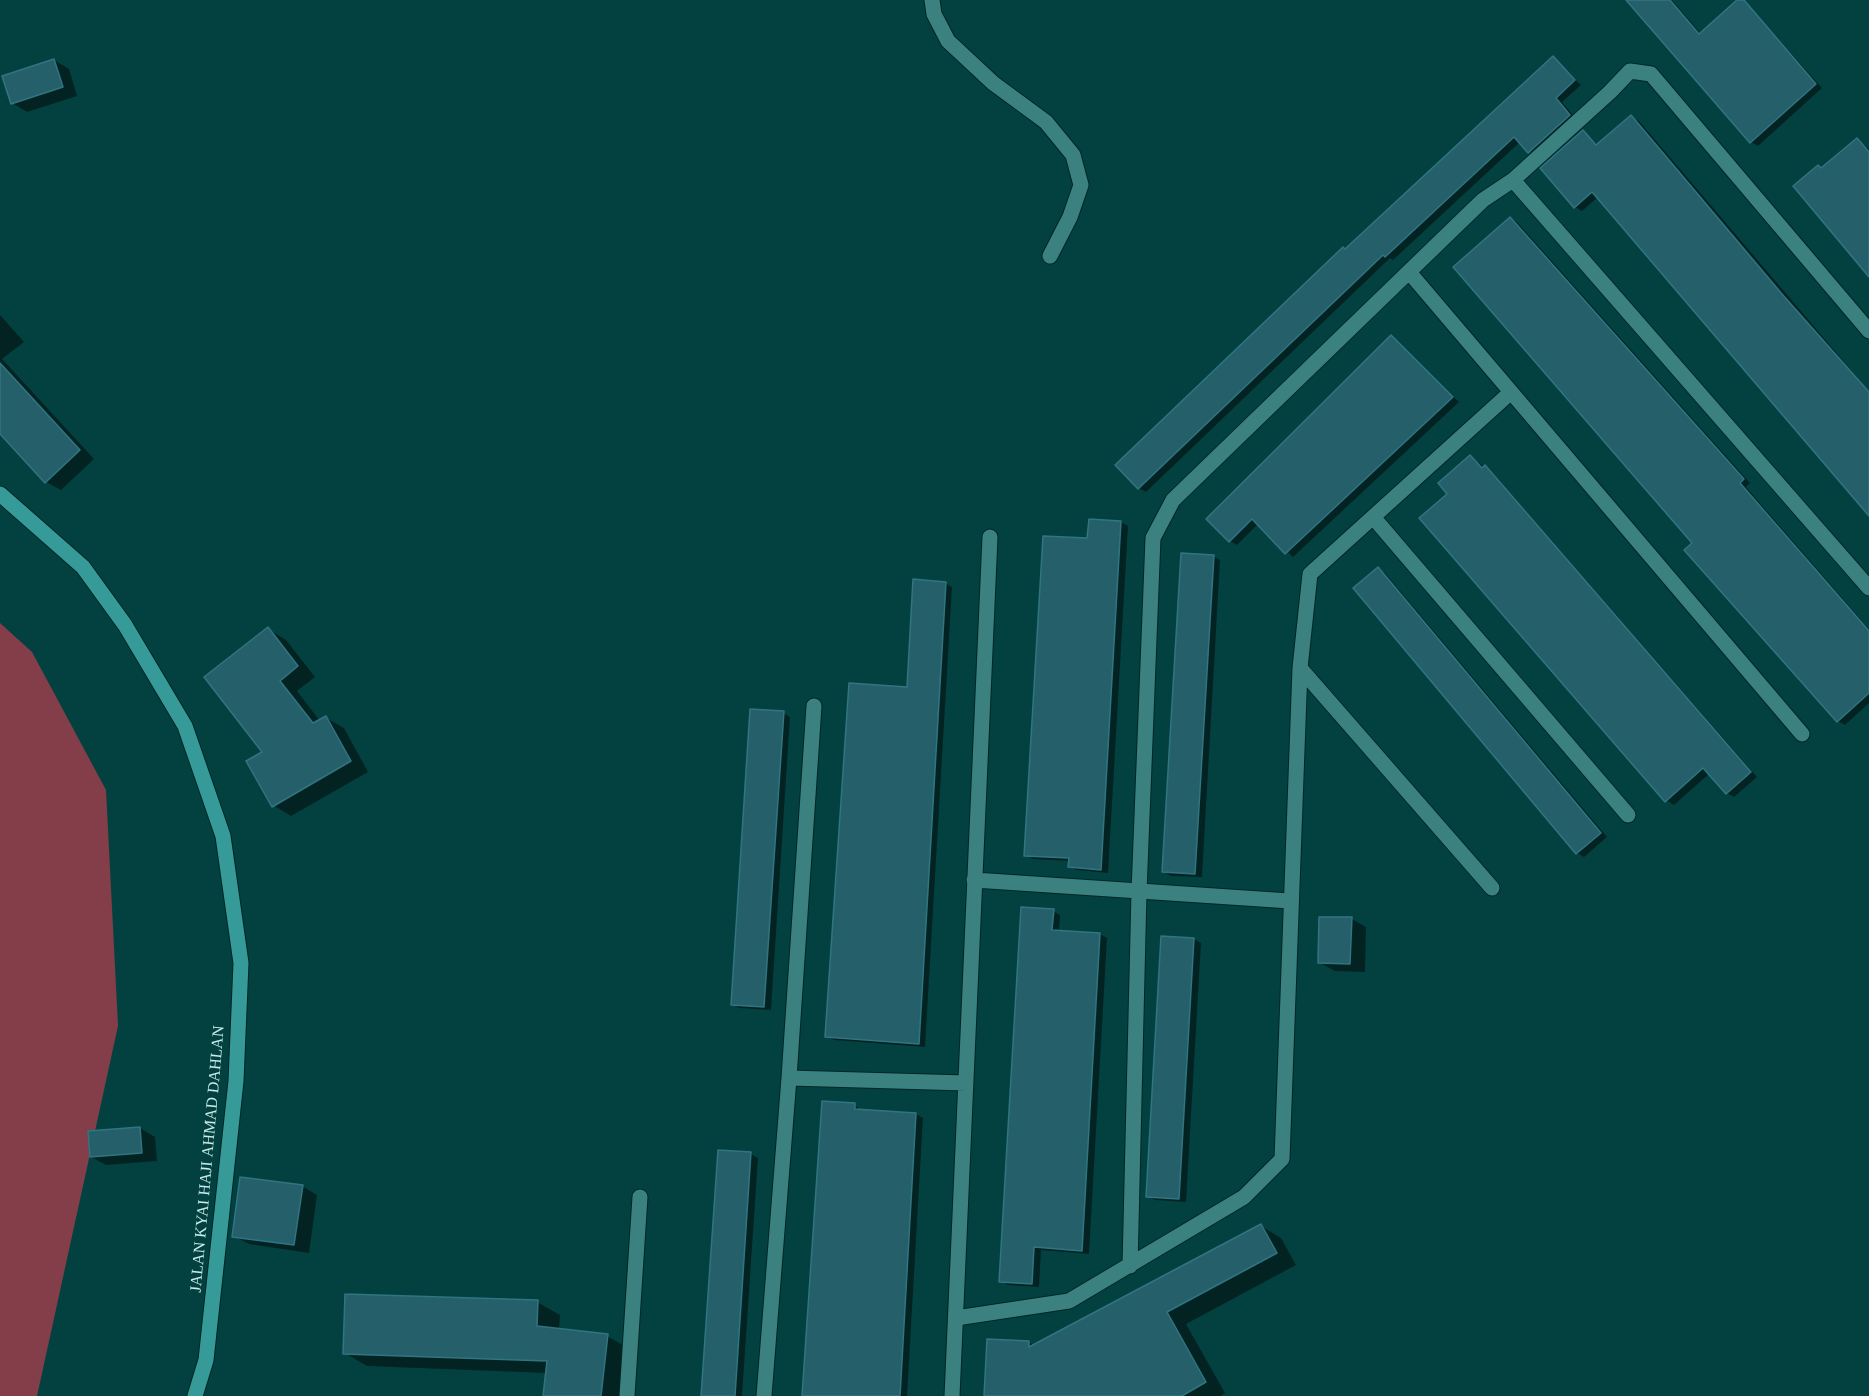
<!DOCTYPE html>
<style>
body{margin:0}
canvas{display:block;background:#034140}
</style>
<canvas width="1869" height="1396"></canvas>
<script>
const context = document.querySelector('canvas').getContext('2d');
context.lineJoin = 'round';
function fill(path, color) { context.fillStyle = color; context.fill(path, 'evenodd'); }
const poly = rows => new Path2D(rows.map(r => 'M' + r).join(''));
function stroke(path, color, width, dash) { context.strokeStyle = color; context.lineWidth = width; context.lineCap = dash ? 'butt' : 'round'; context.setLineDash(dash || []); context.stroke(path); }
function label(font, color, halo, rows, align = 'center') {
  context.font = font + ' Georgia,serif'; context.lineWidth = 4.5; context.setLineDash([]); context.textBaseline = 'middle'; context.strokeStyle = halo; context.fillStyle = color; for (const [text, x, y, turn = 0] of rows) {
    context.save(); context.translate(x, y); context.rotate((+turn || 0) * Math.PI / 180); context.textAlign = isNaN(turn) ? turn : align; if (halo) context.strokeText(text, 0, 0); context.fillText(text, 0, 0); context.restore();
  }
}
const green = poly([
 [0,623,32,652,106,790,118,1026,37,1396,0,1396]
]);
const shadow = poly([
 [1628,0,1672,0,1701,34,1739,0,1744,0,1822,88,1758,146,1751,142],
 [1553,58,1581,85,1562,102,1576,119,1536,156,1520,142,1393,260,1390,258,1146,492,1139,488],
 [54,60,69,69,77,96,27,112,12,103],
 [1631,117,1639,121,1869,391,1869,514,1598,197,1582,211,1575,207,1583,132,1598,145],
 [1857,139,1869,149,1869,274,1819,167,1822,169],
 [1510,218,1517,222,1750,483,1746,487,1869,629,1869,703,1845,725,1838,721,1694,543],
 [0,315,24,342,2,359,94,459,61,490,46,482,0,432],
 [1392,337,1459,402,1293,557,1258,524,1237,545,1230,541,1208,519],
 [1470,457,1492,472,1757,777,1734,797,1727,793,1710,773,1674,805,1666,800,1449,494],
 [1090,520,1121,522,1128,526,1108,873,1077,870,1070,866,1070,861,1033,859,1026,855,1089,540],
 [1213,556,1220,560,1202,877,1171,876,1164,872],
 [1378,569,1385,573,1607,837,1584,857,1577,853],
 [945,583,952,587,925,1047,834,1040,827,1036,908,688],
 [268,629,286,640,315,677,297,691,320,721,326,718,344,728,368,772,291,816,273,805,265,753],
 [783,713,790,717,771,1010,739,1008,732,1004],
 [1053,911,1060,915,1059,932,1100,934,1107,938,1089,1254,1041,1250,1039,1287,1008,1285,1001,1281],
 [1352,919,1366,927,1365,972,1335,971,1320,963],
 [1194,939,1201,943,1186,1202,1155,1200,1148,1196],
 [855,1105,861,1111,916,1114,923,1118,907,1396,804,1396],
 [140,1128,155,1137,157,1161,106,1165,91,1157],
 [751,1154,758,1158,742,1396,703,1396],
 [302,1186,317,1195,309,1253,249,1244,234,1236],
 [1261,1226,1281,1238,1296,1265,1186,1324,1225,1393,1221,1396,986,1396,1029,1342,1035,1346],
 [537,1302,560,1315,559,1330,607,1336,630,1349,625,1396,545,1396,547,1373,367,1366,345,1353]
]);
const building = poly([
 [1626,0,1670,0,1699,34,1737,0,1744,0,1816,84,1750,143,1626,0],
 [1553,56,1575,80,1556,98,1570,115,1528,153,1514,137,1385,257,1383,255,1138,489,1115,465,1343,247,1345,249,1553,56],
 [54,59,63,87,11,104,2,76,54,59],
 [1631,115,1782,294,1869,392,1869,516,1592,192,1574,208,1540,168,1583,130,1596,145,1631,115],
 [1857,138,1869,152,1869,277,1793,186,1818,165,1821,168,1857,138],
 [1510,217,1744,479,1740,483,1869,631,1869,693,1837,722,1684,550,1692,543,1453,267,1510,217],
 [1391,335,1453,397,1285,554,1252,519,1229,542,1206,519,1391,335],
 [0,363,80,450,45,483,0,434,0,363],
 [1470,455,1482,468,1485,465,1751,772,1726,794,1703,768,1665,802,1419,518,1447,494,1438,483,1470,455],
 [1089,519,1121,521,1101,870,1068,867,1069,858,1024,856,1043,536,1087,538,1089,519],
 [1181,553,1214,555,1195,874,1162,872,1181,553],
 [1378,567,1601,833,1576,854,1353,588,1378,567],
 [913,579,946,582,919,1044,825,1037,849,683,907,687,913,579],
 [268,627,298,666,280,681,313,723,326,716,351,761,272,807,246,761,262,752,204,677,268,627],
 [750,709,784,711,764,1007,731,1005,750,709],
 [1021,907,1054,909,1052,930,1100,933,1082,1251,1034,1247,1032,1284,999,1282,1021,907],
 [1319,917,1352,917,1350,964,1318,963,1319,917],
 [1161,936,1194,938,1179,1199,1146,1197,1161,936],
 [822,1101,855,1103,855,1109,916,1113,900,1396,802,1396,822,1101],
 [140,1127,142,1153,90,1157,88,1131,140,1127],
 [718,1150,751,1152,735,1396,701,1396,718,1150],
 [240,1177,303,1185,294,1245,232,1237,240,1177],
 [1261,1224,1277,1253,1167,1312,1206,1382,1182,1396,984,1396,987,1339,1029,1341,1029,1347,1261,1224],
 [345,1294,538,1300,537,1326,608,1334,601,1396,543,1396,547,1361,343,1354,345,1294]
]);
const lane = poly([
 [932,0,934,14,948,41,993,83,1046,122,1073,155,1081,185,1070,217,1050,256],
 [1513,180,1610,92,1630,71,1651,74,1869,331],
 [1409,272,1802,734],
 [1373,517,1628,815],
 [1300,668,1492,888],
 [974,880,1290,901],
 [789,1078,966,1083],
 [1130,1266,1139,892,1153,538,1173,500,1483,200,1513,180,1869,588],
 [956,1318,1069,1301,1244,1197,1282,1159,1300,668,1310,574,1511,392],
 [627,1396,640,1197],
 [764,1396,789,1078,814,706],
 [952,1396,990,537]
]);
const secondary = poly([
 [0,494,83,567,125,625,185,726,223,836,241,963,236,1081,206,1360,195,1396]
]);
const streetNames = [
 ["JALAN KYAI HAJI AHMAD DAHLAN",208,1159,-85]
];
fill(green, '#843e49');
fill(shadow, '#0007');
fill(building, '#255f6a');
stroke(building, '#307582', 1.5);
stroke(lane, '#002625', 17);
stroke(secondary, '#002625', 17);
stroke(lane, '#3a817f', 15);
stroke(secondary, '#369a98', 15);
label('16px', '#c9ebe9', '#034140', streetNames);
</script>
